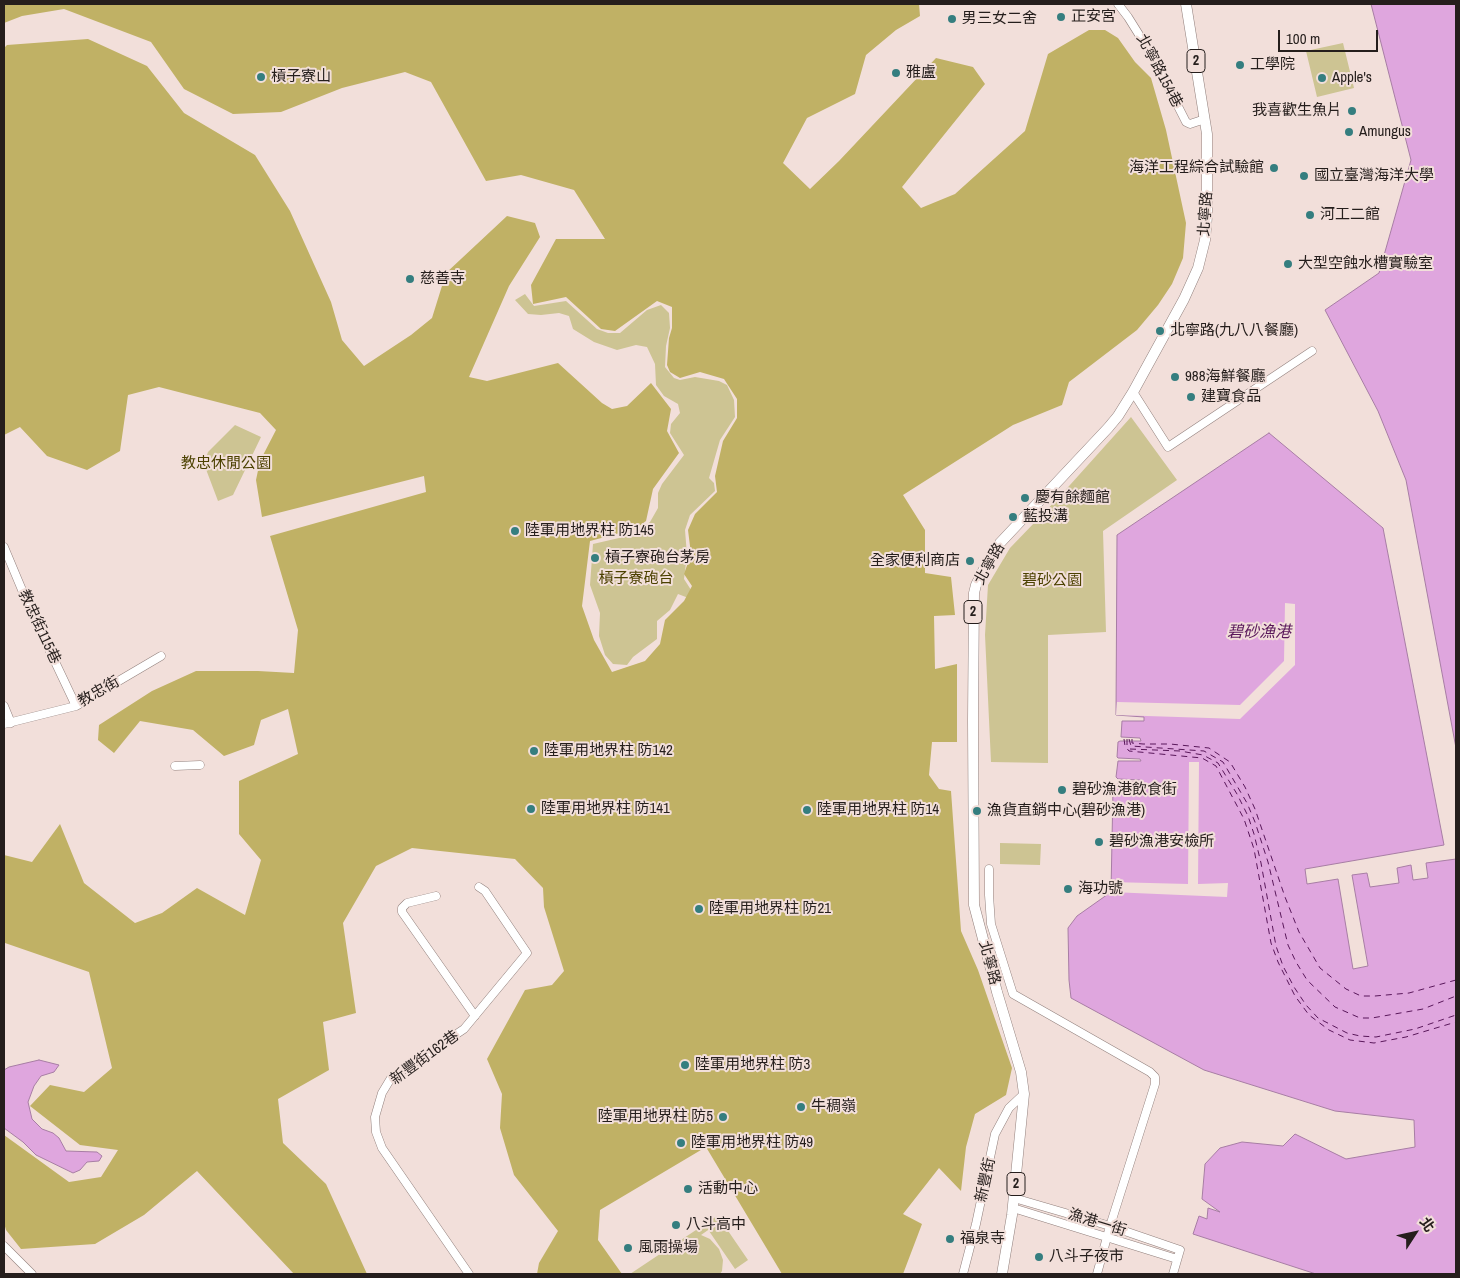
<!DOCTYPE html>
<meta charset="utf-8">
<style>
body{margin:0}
#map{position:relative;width:1460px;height:1278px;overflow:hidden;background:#f2dfda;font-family:"Archivo Narrow","Noto Sans TC",sans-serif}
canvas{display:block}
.frame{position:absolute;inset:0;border:5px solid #251e1c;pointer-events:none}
.north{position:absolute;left:1390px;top:1208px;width:50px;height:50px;-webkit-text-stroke:4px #f2dfda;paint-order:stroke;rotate:55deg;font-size:14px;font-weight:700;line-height:20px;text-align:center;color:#251e1c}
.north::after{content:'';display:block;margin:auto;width:18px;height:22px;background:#251e1c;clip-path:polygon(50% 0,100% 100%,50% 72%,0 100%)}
.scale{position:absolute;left:1278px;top:30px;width:100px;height:22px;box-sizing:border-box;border:2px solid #251e1c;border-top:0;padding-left:6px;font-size:15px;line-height:18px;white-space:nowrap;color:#251e1c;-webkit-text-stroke:4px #f2dfda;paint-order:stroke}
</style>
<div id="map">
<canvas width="1460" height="1278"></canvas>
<div class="frame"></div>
<div class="north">北</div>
<div class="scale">100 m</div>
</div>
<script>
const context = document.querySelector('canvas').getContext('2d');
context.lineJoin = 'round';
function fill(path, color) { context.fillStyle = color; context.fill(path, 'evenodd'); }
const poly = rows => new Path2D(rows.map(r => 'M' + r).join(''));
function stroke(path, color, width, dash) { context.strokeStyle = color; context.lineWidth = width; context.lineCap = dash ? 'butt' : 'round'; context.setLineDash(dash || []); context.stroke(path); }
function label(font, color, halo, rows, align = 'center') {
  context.font = font + ' "Archivo Narrow","Noto Sans TC",sans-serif'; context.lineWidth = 4; context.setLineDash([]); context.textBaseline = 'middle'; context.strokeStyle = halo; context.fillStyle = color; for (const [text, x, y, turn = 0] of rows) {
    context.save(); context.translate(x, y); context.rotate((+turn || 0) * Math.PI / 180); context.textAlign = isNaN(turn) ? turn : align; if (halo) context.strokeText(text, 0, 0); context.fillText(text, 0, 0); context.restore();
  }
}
const green = poly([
 [1343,43,1354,88,1317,97,1306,51],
 [525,294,534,306,566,301,597,329,608,333,620,333,647,310,661,305,669,313,670,328,666,346,665,367,674,378,680,380,695,377,719,381,727,385,734,400,735,417,720,440,709,478,714,483,715,491,690,515,685,530,687,555,684,579,693,593,717,609,678,594,670,610,657,621,657,639,633,657,627,665,613,664,605,655,599,636,600,613,590,585,593,544,632,535,650,522,658,508,658,493,662,484,684,455,670,433,671,424,680,413,678,404,664,396,656,385,655,364,647,347,636,345,617,350,594,342,573,329,569,316,559,313,541,315,528,314,515,300],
 [1131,417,1177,480,1103,531,1106,632,1048,635,1048,763,991,762,985,635,988,585,1010,548,1061,495],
 [235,425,261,437,233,495,218,501,204,464,208,452],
 [1000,843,1041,844,1040,865,1000,864],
 [717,1216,721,1221,701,1235,710,1239,719,1249,723,1260,722,1271,720,1274,630,1274],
 [722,1222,748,1260,735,1269,709,1231]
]);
const forest = poly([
 [4,4,919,4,920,16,896,30,866,55,855,94,807,118,783,163,810,189,839,161,936,58,973,67,985,84,902,187,921,208,955,194,1025,131,1048,54,1089,30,1105,30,1118,38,1135,62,1151,78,1166,130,1186,223,1183,258,1172,284,1158,305,1137,330,1069,382,1062,405,1013,425,903,495,925,530,925,573,951,577,955,615,934,616,935,669,957,664,957,742,932,742,929,775,939,789,951,791,961,931,978,970,1012,1068,1006,1095,975,1114,966,1147,961,1191,939,1168,903,1214,922,1224,903,1274,782,1274,706,1147,600,1210,598,1240,622,1274,537,1274,539,1263,558,1231,514,1175,500,1128,502,1094,487,1059,525,990,552,985,564,971,544,907,543,888,515,859,412,848,376,866,343,923,356,1013,323,1022,329,1070,278,1099,283,1143,326,1184,367,1274,294,1274,197,1171,144,1215,95,1244,21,1249,6,1230,4,1223,4,1135,69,1182,101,1177,118,1150,80,1145,30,1106,50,1085,84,1092,112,1068,89,972,5,943,4,944,4,855,32,862,60,824,84,883,135,923,162,913,197,888,245,915,261,860,239,834,239,781,298,754,288,709,261,720,254,745,224,756,193,730,140,721,114,753,98,740,99,725,152,691,196,671,258,671,294,673,298,630,270,536,426,492,424,476,262,517,256,480,260,461,276,430,260,413,159,387,128,395,120,451,87,470,47,456,20,427,4,435,4,48,7,45,88,39,147,66,184,113,255,155,290,211,331,302,342,340,364,366,411,335,432,318,446,273,507,216,535,223,540,237,509,286,469,377,487,381,558,363,602,403,612,409,627,406,651,383,671,409,667,431,679,453,653,489,646,521,635,529,590,541,582,606,594,640,612,672,645,661,660,644,665,620,684,601,692,586,684,574,691,554,688,530,695,514,717,492,715,476,723,441,737,418,737,399,724,379,700,372,680,378,670,372,667,365,669,338,672,328,672,307,657,301,615,331,601,329,566,297,533,304,531,285,556,239,605,239,574,190,521,175,486,181,431,82,405,72,342,88,281,112,233,114,184,89,151,42,64,9,22,16,4,23]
]);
const water = poly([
 [1371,4,1456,4,1456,748,1406,480,1378,411,1325,310,1379,273,1411,160,1371,4],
 [1269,433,1383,528,1444,845,1305,869,1307,884,1338,879,1353,969,1368,966,1352,875,1367,873,1370,887,1399,883,1397,868,1411,865,1413,880,1428,878,1426,863,1456,859,1456,1274,1316,1274,1193,1234,1199,1216,1207,1219,1208,1208,1220,1212,1202,1199,1205,1164,1220,1148,1242,1142,1283,1146,1295,1134,1346,1159,1415,1147,1414,1120,1335,1111,1204,1070,1071,998,1069,980,1068,928,1077,916,1111,892,1113,788,1117,788,1117,784,1119,782,1141,782,1140,780,1118,779,1116,777,1118,761,1141,761,1140,759,1118,758,1117,757,1118,742,1120,741,1141,741,1140,738,1121,737,1122,721,1144,721,1144,717,1116,715,1117,535,1269,433],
 [39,1060,59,1065,54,1072,41,1076,34,1086,28,1102,32,1119,42,1129,53,1133,59,1138,66,1151,97,1152,102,1156,99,1161,87,1162,80,1170,73,1173,36,1155,23,1142,4,1128,4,1070,9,1067,39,1060]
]);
const pier = poly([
 [1285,603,1295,604,1295,665,1240,719,1116,715,1117,702,1240,705,1284,661],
 [1189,762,1199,762,1198,884,1228,883,1227,897,1111,892,1111,882,1188,884]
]);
const ferry = poly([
 [1124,739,1125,746,1129,751,1202,758,1216,766,1244,819,1254,849,1271,943,1278,962,1295,996,1309,1015,1329,1030,1350,1040,1374,1043,1406,1037,1456,1022],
 [1127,739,1127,745,1130,749,1180,751,1203,755,1218,763,1237,794,1248,816,1254,834,1261,863,1276,946,1283,966,1294,987,1306,1005,1318,1018,1347,1033,1360,1036,1376,1037,1415,1029,1456,1015],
 [1129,739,1131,746,1204,751,1223,762,1247,803,1255,822,1268,862,1288,945,1296,962,1307,980,1335,1007,1360,1018,1372,1018,1423,1009,1456,996],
 [1132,739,1132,743,1143,744,1170,744,1209,748,1230,762,1245,787,1255,809,1285,897,1299,932,1320,968,1346,989,1361,996,1375,996,1409,993,1456,980]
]);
const minor = poly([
 [1118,4,1128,17,1153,57,1186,122,1190,124,1205,119],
 [1133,392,1168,447,1312,351],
 [4,547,30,609,76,706],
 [4,706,11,723],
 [4,724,76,706,161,656],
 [175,766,200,765],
 [989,869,989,895,991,924,1013,994,1150,1072,1155,1077,1155,1084,1110,1226,1097,1274],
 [436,896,407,903,402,908,402,912,475,1016],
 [1014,1198,1110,1226,1180,1250,1173,1274],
 [1013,1208,1177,1259],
 [4,1246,32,1274],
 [469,1274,382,1148,376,1132,375,1117,382,1093,391,1078,464,1029,527,953,485,891,479,887],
 [963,1274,976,1224,995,1134,1009,1108,1024,1094]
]);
const major = poly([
 [1002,1274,1012,1215,1024,1094,1021,1072,997,992,974,905,973,720,974,593,976,585,988,561,1000,543,1108,428,1118,416,1133,392,1184,299,1198,268,1205,240,1207,216,1207,134,1186,4]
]);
const markers = [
 [1061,17,5,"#357e7f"],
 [952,19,5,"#357e7f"],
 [1240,65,5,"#357e7f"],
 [896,73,5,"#357e7f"],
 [261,77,5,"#357e7f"],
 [1322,78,5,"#357e7f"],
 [1352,111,5,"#357e7f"],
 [1349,132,5,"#357e7f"],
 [1274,168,5,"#357e7f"],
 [1304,176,5,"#357e7f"],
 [1310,215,5,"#357e7f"],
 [1288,264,5,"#357e7f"],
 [410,279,5,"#357e7f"],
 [1160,331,5,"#357e7f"],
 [1175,377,5,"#357e7f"],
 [1191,397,5,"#357e7f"],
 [1025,498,5,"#357e7f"],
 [1013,517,5,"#357e7f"],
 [515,531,5,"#357e7f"],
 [595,558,5,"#357e7f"],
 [970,561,5,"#357e7f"],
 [534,751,5,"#357e7f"],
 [1062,790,5,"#357e7f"],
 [531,809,5,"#357e7f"],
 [807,810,5,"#357e7f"],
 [977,811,5,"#357e7f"],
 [1099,842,5,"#357e7f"],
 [1068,889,5,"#357e7f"],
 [699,909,5,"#357e7f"],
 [685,1065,5,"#357e7f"],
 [801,1107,5,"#357e7f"],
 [723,1117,5,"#357e7f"],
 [681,1143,5,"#357e7f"],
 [688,1189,5,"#357e7f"],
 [676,1225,5,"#357e7f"],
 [950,1239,5,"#357e7f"],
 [628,1248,5,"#357e7f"],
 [1039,1257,5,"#357e7f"]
];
const shields = [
 [1196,61,18],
 [973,612,18],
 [1016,1184,18]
];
const shieldNames = [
 ["2",1196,61],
 ["2",973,612],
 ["2",1016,1184]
];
const poiNames = [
 ["正安宮",1071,17],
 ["男三女二舍",962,19],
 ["工學院",1250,65],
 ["雅盧",906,73],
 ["槓子寮山",271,77],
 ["Apple's",1332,78],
 ["我喜歡生魚片",1342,111,"right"],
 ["Amungus",1359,132],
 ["海洋工程綜合試驗館",1264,168,"right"],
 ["國立臺灣海洋大學",1314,176],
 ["河工二館",1320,215],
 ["大型空蝕水槽實驗室",1298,264],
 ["慈善寺",420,279],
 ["北寧路(九八八餐廳)",1170,331],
 ["988海鮮餐廳",1185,377],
 ["建寶食品",1201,397],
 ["慶有餘麵館",1035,498],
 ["藍投溝",1023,517],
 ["陸軍用地界柱 防145",525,531],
 ["槓子寮砲台茅房",605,558],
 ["全家便利商店",960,561,"right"],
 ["陸軍用地界柱 防142",544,751],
 ["碧砂漁港飲食街",1072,790],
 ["陸軍用地界柱 防141",541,809],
 ["陸軍用地界柱 防14",817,810],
 ["漁貨直銷中心(碧砂漁港)",987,811],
 ["碧砂漁港安檢所",1109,842],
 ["海功號",1078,889],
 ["陸軍用地界柱 防21",709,909],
 ["陸軍用地界柱 防3",695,1065],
 ["牛稠嶺",811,1107],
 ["陸軍用地界柱 防5",713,1117,"right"],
 ["陸軍用地界柱 防49",691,1143],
 ["活動中心",698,1189],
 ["八斗高中",686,1225],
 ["福泉寺",960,1239],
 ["風雨操場",638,1248],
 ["八斗子夜市",1049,1257]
];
const streetNames = [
 ["北寧路154巷",1159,71,62],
 ["北寧路",1206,214,-86],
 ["北寧路",990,564,-61],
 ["教忠街115巷",39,627,65],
 ["教忠街",99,692,-30],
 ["北寧路",989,963,75],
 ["新豐街162巷",425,1058,-36],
 ["新豐街",986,1180,-78],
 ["漁港一街",1097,1223,17]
];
const parkNames = [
 ["教忠休閒公園",226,464],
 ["槓子寮砲台",636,579],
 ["碧砂公園",1052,581]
];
const waterNames = [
 ["碧砂漁港",1259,633]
];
fill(green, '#cdc493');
fill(forest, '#c0b165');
fill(water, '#dfa6de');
stroke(water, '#a77da4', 1);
fill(pier, '#f2dfda');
stroke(ferry, '#59175a', 1, [6, 5]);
stroke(minor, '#92807d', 9);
stroke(major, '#92807d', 11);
stroke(minor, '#fff', 8);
stroke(major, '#fff', 10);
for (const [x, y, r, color] of markers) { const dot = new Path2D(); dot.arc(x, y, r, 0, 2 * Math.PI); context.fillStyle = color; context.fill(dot); stroke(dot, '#f2dfda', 2); }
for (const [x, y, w] of shields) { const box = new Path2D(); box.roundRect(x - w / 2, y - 11.5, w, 23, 4); context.fillStyle = '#f2dfda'; context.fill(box); stroke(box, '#251e1c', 1); }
label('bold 14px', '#251e1c', null, shieldNames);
label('15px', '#251e1c', '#f2dfda', poiNames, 'left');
label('15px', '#251e1c', '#f2dfda', streetNames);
label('15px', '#4c4101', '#f2dfda', parkNames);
label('italic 16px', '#59175a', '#f2dfda', waterNames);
</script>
